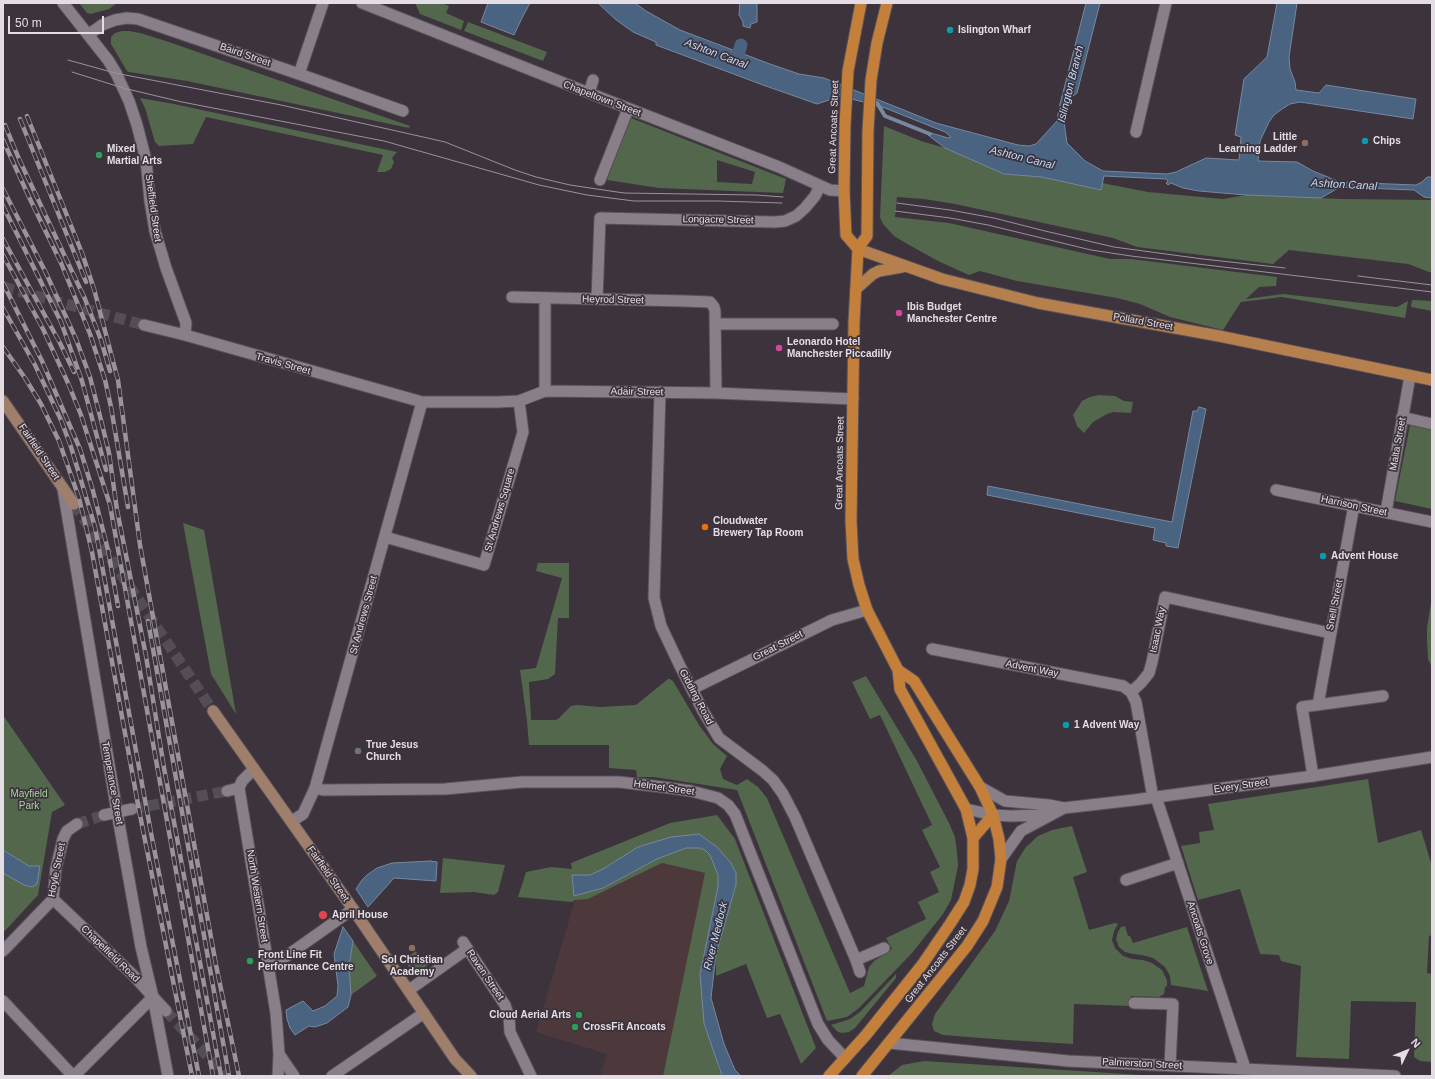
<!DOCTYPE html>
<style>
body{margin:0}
#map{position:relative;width:1435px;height:1079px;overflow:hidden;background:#3c333c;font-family:Arial,sans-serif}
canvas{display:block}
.frame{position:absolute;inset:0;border:4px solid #e4dee4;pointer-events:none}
.north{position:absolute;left:1387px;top:1031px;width:40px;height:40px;-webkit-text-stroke:3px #3c333c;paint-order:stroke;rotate:47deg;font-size:11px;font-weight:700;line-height:16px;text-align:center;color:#e4dee4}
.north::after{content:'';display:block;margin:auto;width:14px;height:18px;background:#e4dee4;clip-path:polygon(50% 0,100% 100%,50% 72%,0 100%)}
.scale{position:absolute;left:8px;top:16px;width:96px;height:18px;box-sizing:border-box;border:2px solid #e4dee4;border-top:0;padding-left:5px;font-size:12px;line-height:14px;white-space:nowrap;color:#e4dee4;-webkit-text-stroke:3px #3c333c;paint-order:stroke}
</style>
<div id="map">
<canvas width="1435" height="1079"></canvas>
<div class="frame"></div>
<div class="north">N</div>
<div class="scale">50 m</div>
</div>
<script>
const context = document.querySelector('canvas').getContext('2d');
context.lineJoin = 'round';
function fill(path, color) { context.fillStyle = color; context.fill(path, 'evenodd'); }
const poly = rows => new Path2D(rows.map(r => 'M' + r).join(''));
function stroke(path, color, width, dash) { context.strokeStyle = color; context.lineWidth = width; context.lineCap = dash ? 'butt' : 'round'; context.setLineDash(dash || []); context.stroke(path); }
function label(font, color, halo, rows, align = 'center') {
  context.font = font + ' Arial,sans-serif'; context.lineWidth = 3.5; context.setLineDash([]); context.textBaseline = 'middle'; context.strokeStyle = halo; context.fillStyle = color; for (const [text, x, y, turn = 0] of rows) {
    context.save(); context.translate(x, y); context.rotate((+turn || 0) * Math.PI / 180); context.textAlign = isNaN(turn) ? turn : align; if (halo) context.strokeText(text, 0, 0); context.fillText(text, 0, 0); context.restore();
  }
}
const commercial = poly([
 [662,863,706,873,663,1076,600,1076,607,1054,536,1032,575,900,588,899]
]);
const green = poly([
 [79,3,117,3,109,9,91,14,87,13],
 [415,3,442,3,449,6,446,13,464,21,461,30,420,14],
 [468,22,547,52,543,61,464,31],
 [122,31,129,31,140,33,166,41,410,126,409,128,187,81,129,72,127,71,111,44,111,37,115,33],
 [140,98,174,104,397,152,392,158,394,162,391,169,385,172,377,172,383,155,206,117,193,144,159,146,155,142,145,108],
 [631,118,786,179,783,193,659,188,607,180],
 [717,160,755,172,752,184,717,182],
 [884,126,921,141,945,148,1004,174,1042,177,1101,190,1102,183,1148,192,1223,199,1246,195,1342,199,1431,200,1432,203,1432,273,1408,264,1289,250,1273,264,1137,247,1113,238,955,204,924,199,897,197,895,217,949,223,1110,259,1131,259,1277,277,1276,286,1259,287,1246,299,1283,294,1397,307,1408,301,1405,318,1282,297,1241,302,1223,330,1170,317,1140,304,1117,298,1017,281,980,271,969,275,940,262,909,245,894,236,883,224,880,217],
 [1412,300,1432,301,1432,311,1411,307],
 [1099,395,1115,396,1124,401,1133,402,1131,413,1113,412,1107,414,1093,422,1084,433,1077,426,1073,415,1082,401,1090,397],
 [1410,425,1432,430,1432,509,1395,501],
 [183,523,204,530,236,714,211,674],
 [538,563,569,563,569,618,558,618,555,674,548,679,529,682,531,720,555,720,558,719,571,706,577,705,600,707,636,705,668,679,670,679,673,681,699,725,713,744,727,756,720,769,723,779,737,785,747,779,758,787,767,798,850,993,864,986,869,967,874,961,892,949,886,938,926,919,918,902,939,892,930,872,940,867,922,830,932,825,880,715,870,719,852,682,866,676,917,761,949,823,955,837,957,852,958,866,951,900,943,914,912,953,859,1008,847,1017,827,1021,737,790,654,777,637,777,636,770,609,768,609,745,529,745,527,721,520,670,536,668,562,578,536,571],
 [1432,596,1432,668,1428,659,1427,640,1427,628],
 [3,715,65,805,52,812,38,895,3,933],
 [1368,779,1378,843,1421,830,1432,866,1432,935,1429,936,1427,973,1432,974,1432,1062,1420,1061,1414,1057,1416,1002,1351,1001,1349,1059,1296,1057,1301,966,1281,961,1279,955,1260,954,1240,889,1198,900,1181,846,1200,843,1199,832,1214,830,1208,804],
 [717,815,735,839,816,1048,801,1064,780,1014,767,1018,746,964,716,976,716,954,736,886,736,873,731,863,717,847,699,834,671,837,638,847,603,869,590,875,573,875,574,896,603,888,657,859,686,848,700,848,705,850,710,855,718,875,718,887,700,974,719,1070,722,1076,663,1076,705,873,662,863,588,899,575,900,572,902,518,897,526,872,551,867,572,869,571,863,670,823],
 [1072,826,1087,872,1073,877,1089,930,1115,923,1118,924,1114,931,1112,940,1115,948,1123,956,1132,959,1143,960,1152,963,1162,970,1167,980,1167,986,1165,987,1164,994,1159,997,1131,996,1131,1006,1074,1004,1073,1044,1007,1040,943,1035,934,1031,932,1024,935,1014,995,931,1009,901,1017,861,1026,847,1038,836,1052,830],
 [443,858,505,865,498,892,494,895,474,892,440,893],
 [1125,926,1128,936,1130,936,1133,943,1187,927,1208,991,1171,985,1170,976,1165,967,1153,958,1142,955,1133,954,1125,952,1119,947,1116,939,1118,932,1121,927],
 [353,941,377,976,351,995,349,966],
 [416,951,421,959,430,953,435,960,421,970,415,970,409,967,404,959],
 [896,974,896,978,855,1028,849,1032,842,1033,838,1032,831,1025,850,1019,860,1012],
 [924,1061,1157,1076,888,1076,902,1065]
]);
const water = poly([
 [488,3,530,3,522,18,514,35,481,22,488,3],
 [598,3,635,3,646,11,680,30,770,64,799,74,824,78,936,123,1018,145,1029,146,1036,144,1057,121,1059,108,1086,3,1100,3,1077,93,1070,98,1064,122,1067,143,1085,161,1103,171,1167,174,1176,172,1206,158,1239,160,1241,137,1235,135,1244,79,1267,57,1277,3,1297,3,1289,57,1290,69,1295,82,1296,90,1319,93,1326,85,1416,99,1413,119,1300,102,1290,104,1282,109,1274,115,1269,122,1260,141,1258,161,1297,162,1313,171,1340,182,1416,185,1422,182,1427,177,1432,177,1432,198,1424,197,1414,190,1340,187,1321,198,1246,195,1199,191,1183,188,1171,183,1168,185,1166,183,1168,181,1166,179,1104,176,1101,190,1042,177,1004,174,945,148,928,135,931,133,948,138,951,137,945,132,885,108,841,96,817,104,763,85,656,45,656,42,633,32,615,19,598,3],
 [740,3,757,3,757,22,751,24,750,28,743,26,743,22,739,15,740,3],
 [1199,407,1206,409,1178,548,1166,546,1166,543,1153,540,1155,528,987,495,988,486,1172,522,1193,411,1197,411,1199,407],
 [699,834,717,847,731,863,736,873,736,885,716,954,711,998,724,1044,735,1070,741,1076,722,1076,704,1023,700,974,718,887,718,875,710,855,705,850,700,848,686,848,657,859,603,888,574,896,572,875,590,875,603,869,638,847,671,837,699,834],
 [3,850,29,866,40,866,37,884,32,887,24,885,3,873,3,850],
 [430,861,437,862,436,881,394,878,368,907,356,889,362,880,367,875,377,868,392,863,430,861],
 [343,927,353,941,349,966,351,995,348,1007,327,1023,315,1027,309,1026,295,1035,290,1028,287,1019,286,1010,303,1001,313,1011,325,1006,337,996,338,986,334,954,343,927]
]);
const stream = poly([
 [877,103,885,116,930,134]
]);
const canal = poly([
 [736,62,741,45]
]);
const minorTunnel = poly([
 [3,287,144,325],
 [132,809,227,791],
 [77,824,104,815],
 [166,1011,226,1076]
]);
const secondaryTunnel = poly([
 [74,504,213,711]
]);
const pedestrian = poly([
 [600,180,628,109],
 [716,324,833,324]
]);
const minor = poly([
 [63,3,108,60,116,73,129,101,137,125,146,160,150,201,155,231,166,268,186,323,185,335],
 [362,3,589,93,779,167,830,190,844,191],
 [88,35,102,25,115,20,127,18,138,19,299,74,403,111],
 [299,74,323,3],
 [589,93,593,80],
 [1136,132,1166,3],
 [512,297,685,301,710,302,714,307,715,311,716,393],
 [597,300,600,218,775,222,785,221,796,216,805,208,815,196,820,186],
 [144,325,185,335,422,402,497,402,519,401,545,391,716,393,853,399],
 [545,391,545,298],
 [660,392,654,598,661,626,680,666,703,711,719,738,763,771,773,780,783,794,795,817,856,960,884,948],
 [1402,417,1432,424],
 [63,489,117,812,141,947,153,997,168,1076],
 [1276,490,1432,522],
 [1386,512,1410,376],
 [385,537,484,565,523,432,519,401],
 [932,649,1123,686,1131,692],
 [692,689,832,620,867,610],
 [1318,705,1354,505],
 [254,769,242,781,239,788,276,1013,279,1054,278,1076],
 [1313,776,1302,707,1383,696],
 [315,788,323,790,445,789,522,782,619,782,662,787,691,791,718,798,728,805,735,814,818,1024,828,1040,845,1058],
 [227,791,239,788],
 [1156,797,1245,1068],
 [1153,798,1136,702,1131,692,1141,683,1149,673,1152,662,1165,597,1330,633],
 [104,815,132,809],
 [292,821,303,814,315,788,422,402],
 [1126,880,1178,863],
 [53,899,133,975,166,1011],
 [463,942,505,1005,509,1017,510,1032,531,1076],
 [3,951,53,899,56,868,63,839,67,831,77,824],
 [856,960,860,972],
 [268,964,278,962,353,909],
 [409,990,467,949],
 [3,1001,73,1076],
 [1134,1003,1173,1004,1170,1065],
 [279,1054,294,1076],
 [74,1076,153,997],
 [332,1076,424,1013]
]);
const tertiary = poly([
 [980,787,1005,801,1049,805,1064,808],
 [966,809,993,815,1011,816,1046,815],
 [1001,859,1021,831,1064,808,1134,800,1313,776,1432,757],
 [889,1043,1068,1061,1395,1076]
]);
const secondary = poly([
 [3,401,74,504],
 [213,711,353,909,455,1059,471,1076]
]);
const primary = poly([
 [858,249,942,279,1038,303,1219,336,1432,380],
 [856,289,873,274,879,271,902,267]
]);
const trunk = poly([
 [858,248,867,236,868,131,871,80,877,43,887,3],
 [973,838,993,815],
 [829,1076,866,1035,922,965,950,924,964,902,970,885,973,869,973,838,966,809,900,689,898,670,867,610,859,585,853,559,851,521,854,322,858,249,846,235,844,191,845,125,848,71,861,3],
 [862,1076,967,946,983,921,997,887,1001,859,999,839,993,815,980,787,914,681,898,670]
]);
const tram = poly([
 [68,60,115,73,281,105,432,139,445,142,515,170,536,177,570,185,624,193,756,195,783,197],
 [72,72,123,88,182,102,384,141,539,185,587,195,634,201,718,201,782,203],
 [897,203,950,210,994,218,1045,231,1114,247,1203,259,1285,268],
 [895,211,950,218,988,225,1091,250,1131,256,1432,292],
 [1358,276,1432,285]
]);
const rail = poly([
 [27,116,82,253,94,289,118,380,140,545,216,965,239,1076],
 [20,119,86,282],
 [5,125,19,159,85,299,101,340,110,371],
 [3,140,29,197,61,263,90,334,105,380,111,407,128,507],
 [3,189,46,273,76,339,90,377,102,424,109,453,117,510,146,656,164,768,221,1076],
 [3,206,61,322,82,381,106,470],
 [3,239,60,343,74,372],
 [3,255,43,329,68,383,81,415,110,505,213,1076],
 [3,283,42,361,80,449,93,491,108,550,118,606],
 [3,308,35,365,61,420,71,447,95,527,151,833,199,1076],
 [3,347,25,378,41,404,59,441,79,498,92,552,139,810,192,1076],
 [148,621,229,1076]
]);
const markers = [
 [950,30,4,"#0f9aa8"],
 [1365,141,4,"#0f9aa8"],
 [1305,143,4,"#8d6e63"],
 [99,155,4,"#2e9e5b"],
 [899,313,4,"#d1479c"],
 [779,348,4,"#d1479c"],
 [705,527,4,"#e8710a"],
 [1323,556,4,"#0f9aa8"],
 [1066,725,4,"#0f9aa8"],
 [358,751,4,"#6b7280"],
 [323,915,5,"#e0444e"],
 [412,948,4,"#8d6e63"],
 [250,961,4,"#2e9e5b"],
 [579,1015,4,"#2e9e5b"],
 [575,1027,4,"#2e9e5b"]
];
const poiNames = [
 ["Islington Wharf",958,30],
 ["Little",1297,137,"right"],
 ["Learning Ladder",1297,149,"right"],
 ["Chips",1373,141],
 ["Mixed",107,149],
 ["Martial Arts",107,161],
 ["Ibis Budget",907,307],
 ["Manchester Centre",907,319],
 ["Leonardo Hotel",787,342],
 ["Manchester Piccadilly",787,354],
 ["Cloudwater",713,521],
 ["Brewery Tap Room",713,533],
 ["Advent House",1331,556],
 ["1 Advent Way",1074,725],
 ["True Jesus",366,745],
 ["Church",366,757],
 ["April House",332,915],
 ["Front Line Fit",258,955],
 ["Performance Centre",258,967],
 ["Sol Christian",412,960,"center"],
 ["Academy",412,972,"center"],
 ["Cloud Aerial Arts",571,1015,"right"],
 ["CrossFit Ancoats",583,1027]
];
const streetNames = [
 ["Baird Street",245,55,19],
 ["Chapeltown Street",602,99,21],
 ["Great Ancoats Street",834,127,-88],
 ["Sheffield Street",153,208,82],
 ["Longacre Street",718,220,1],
 ["Heyrod Street",613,300,1],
 ["Pollard Street",1143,322,10],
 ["Travis Street",283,364,16],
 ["Adair Street",637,392,1],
 ["Malta Street",1398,444,-80],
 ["Fairfield Street",39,452,56],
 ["Great Ancoats Street",840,463,-89],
 ["Harrison Street",1354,506,12],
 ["St Andrews Square",500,510,-74],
 ["Snell Street",1335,605,-79],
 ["St Andrews Street",364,615,-75],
 ["Isaac Way",1158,630,-79],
 ["Great Street",778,646,-27],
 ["Advent Way",1032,669,11],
 ["Gidding Road",696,697,62],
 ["Temperance Street",112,783,80],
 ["Every Street",1241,786,-8],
 ["Helmet Street",664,788,8],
 ["Hoyle Street",57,870,-79],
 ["Fairfield Street",328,874,55],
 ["North Western Street",257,896,81],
 ["Ancoats Grove",1200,933,72],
 ["Chapelfield Road",110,954,44],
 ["Great Ancoats Street",936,965,-52],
 ["Raven Street",485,975,56],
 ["Palmerston Street",1142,1064,3]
];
const parkNames = [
 ["Mayfield",29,794],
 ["Park",29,806]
];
const waterNames = [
 ["Ashton Canal",716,54,21],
 ["Islington Branch",1071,84,-76],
 ["Ashton Canal",1022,158,14],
 ["Ashton Canal",1344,185,3],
 ["River Medlock",716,936,-76]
];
fill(commercial, '#4d383c');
fill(green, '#52674c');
fill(water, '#496381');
stroke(water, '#78889f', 1);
stroke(stream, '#78889f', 4);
stroke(canal, '#496381', 13);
stroke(minorTunnel, '#554d55', 11, [11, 5.5]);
stroke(secondaryTunnel, '#554d55', 11, [11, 5.5]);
stroke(pedestrian, '#595259', 13);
stroke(minor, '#595259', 13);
stroke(tertiary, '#595259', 13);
stroke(secondary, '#595259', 13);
stroke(primary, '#595259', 13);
stroke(trunk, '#595259', 13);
stroke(pedestrian, '#897f89', 11);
stroke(minor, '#897f89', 11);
stroke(tertiary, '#897f89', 11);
stroke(secondary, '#9f7f6c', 11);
stroke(primary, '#b57f4e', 11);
stroke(trunk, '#c47f3a', 11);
stroke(tram, '#9b939b', 1);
stroke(rail, '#9b939b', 4.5);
stroke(rail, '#3c333c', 3, [9]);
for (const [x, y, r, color] of markers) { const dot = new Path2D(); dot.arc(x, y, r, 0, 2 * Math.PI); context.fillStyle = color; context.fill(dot); stroke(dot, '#3c333c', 1.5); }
label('bold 10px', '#e4dee4', '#3c333c', poiNames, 'left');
label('10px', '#e4dee4', '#3c333c', streetNames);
label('10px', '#a8d39b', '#3c333c', parkNames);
label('italic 11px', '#c0dbfb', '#3c333c', waterNames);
</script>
